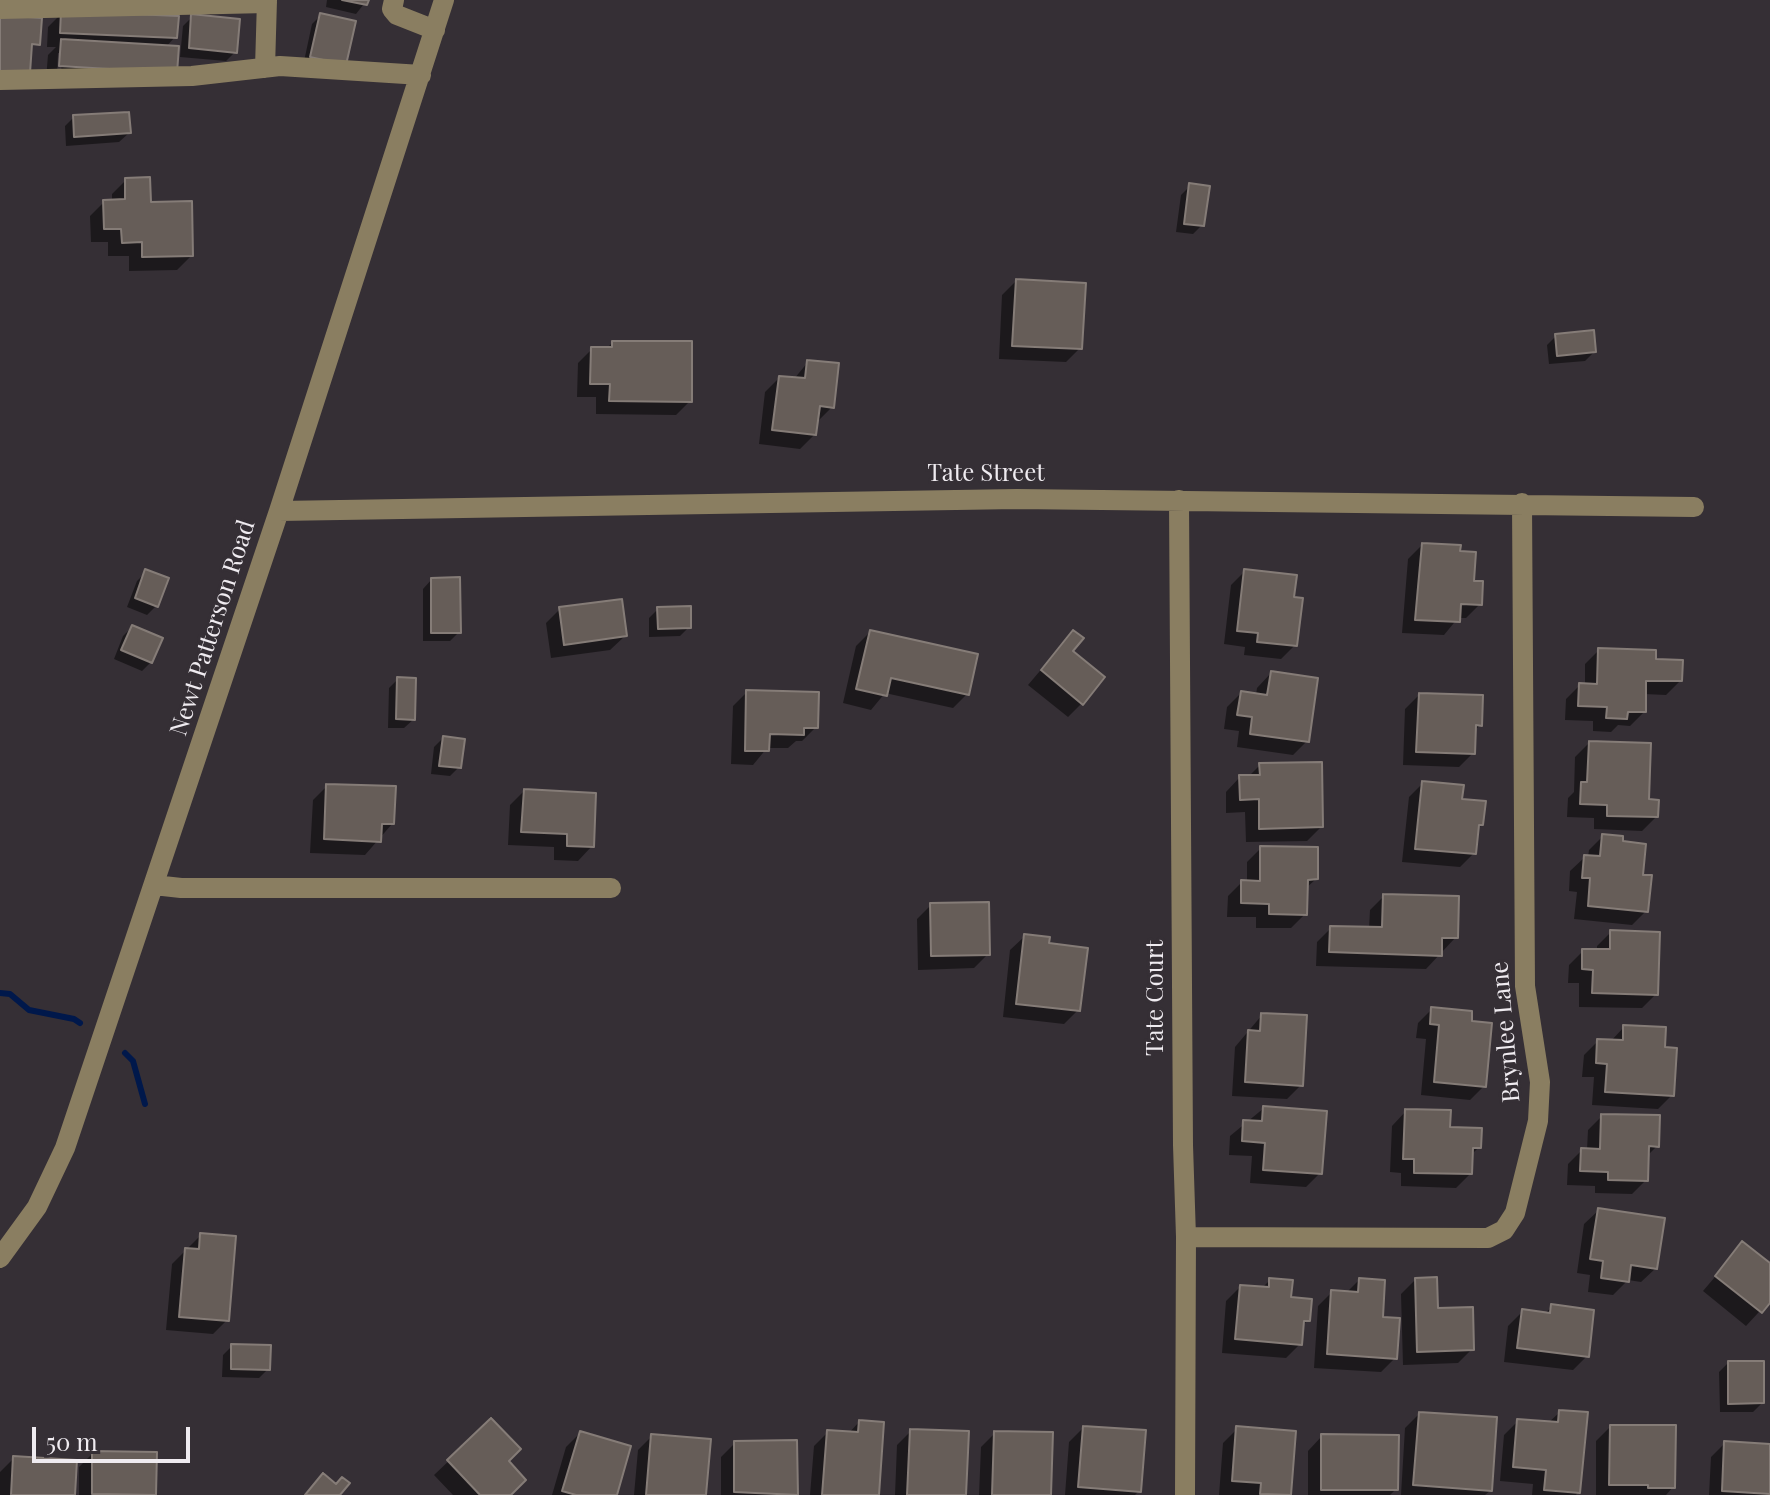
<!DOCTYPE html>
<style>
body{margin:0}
#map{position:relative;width:1770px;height:1495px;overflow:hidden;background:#352f35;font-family:"Playfair Display",serif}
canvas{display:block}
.scale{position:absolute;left:32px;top:1427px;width:158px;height:36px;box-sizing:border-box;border:4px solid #efebf0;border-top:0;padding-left:10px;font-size:24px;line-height:28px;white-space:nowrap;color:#efebf0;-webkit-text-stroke:6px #352f35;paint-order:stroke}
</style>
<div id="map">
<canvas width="1770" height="1495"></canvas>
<div class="scale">50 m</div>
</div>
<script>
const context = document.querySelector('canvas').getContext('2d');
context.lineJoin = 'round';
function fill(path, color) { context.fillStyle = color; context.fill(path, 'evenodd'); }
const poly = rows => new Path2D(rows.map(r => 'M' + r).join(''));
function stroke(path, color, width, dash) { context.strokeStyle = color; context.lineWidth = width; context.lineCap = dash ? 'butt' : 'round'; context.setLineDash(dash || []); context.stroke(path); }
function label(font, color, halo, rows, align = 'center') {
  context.font = font + ' "Playfair Display",serif'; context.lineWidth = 6; context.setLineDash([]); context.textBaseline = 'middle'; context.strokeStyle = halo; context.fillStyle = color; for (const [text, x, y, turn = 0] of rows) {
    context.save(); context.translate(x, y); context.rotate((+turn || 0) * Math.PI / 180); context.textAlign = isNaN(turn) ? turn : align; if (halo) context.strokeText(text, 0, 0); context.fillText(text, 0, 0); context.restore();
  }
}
const shadow = poly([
 [327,0,367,0,356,14,326,7],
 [63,12,175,37,165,48,175,72,46,79,48,55,56,47,47,47,48,27],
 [58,53,62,53,61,76,57,76],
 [321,15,344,64,303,66,312,24],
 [192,17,235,52,226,61,180,57,183,26],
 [74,117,129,133,119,142,66,146,65,126],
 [126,180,191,256,177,270,129,271,129,256,108,256,108,242,91,242,90,216,104,202,112,202,112,194],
 [1190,186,1202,225,1193,234,1176,232,1181,195],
 [1016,281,1080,348,1066,362,999,359,1002,295],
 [1556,336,1594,352,1585,361,1549,364,1547,345],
 [612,343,690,401,676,415,596,414,596,397,577,397,578,363,592,349,606,349],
 [808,362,832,407,818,421,815,434,800,449,759,444,765,392,779,378,794,379],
 [1422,545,1458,553,1480,604,1466,618,1458,618,1444,635,1402,633,1408,559],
 [1245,571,1292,599,1295,645,1281,659,1244,655,1245,647,1224,644,1231,585],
 [146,572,156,606,147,615,127,607,137,581],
 [432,579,459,632,450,641,423,641,423,589],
 [560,609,625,636,610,650,551,658,546,623],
 [658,609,689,627,680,636,649,637,649,618],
 [132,627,151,662,142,671,114,659,123,636],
 [870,632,967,694,953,708,885,693,871,710,843,703,856,646],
 [1073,632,1070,652,1082,703,1068,717,1028,685],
 [1599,650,1654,661,1680,681,1666,695,1644,694,1644,712,1630,726,1618,725,1611,732,1593,731,1593,721,1565,720,1566,699,1580,685,1585,685,1585,664],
 [1271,673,1307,741,1293,755,1237,747,1239,731,1224,729,1227,707,1241,693,1256,695,1257,688],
 [398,679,414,719,404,728,388,728,389,688],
 [747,692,816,727,802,741,796,741,788,748,767,748,753,765,731,764,733,706],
 [1419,695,1480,725,1474,731,1473,753,1459,767,1403,765,1405,709],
 [443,738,459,767,450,776,431,774,434,747],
 [1589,743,1647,801,1656,817,1642,831,1594,829,1594,818,1567,817,1568,798,1574,792,1575,757],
 [1260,765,1321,827,1307,841,1246,842,1245,812,1226,813,1226,792,1240,777,1248,777],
 [1423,783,1460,800,1482,825,1476,830,1474,853,1460,867,1402,862,1409,797],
 [327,786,392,824,365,855,310,853,313,800],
 [524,791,592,846,578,861,554,860,554,847,508,845,510,805],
 [1603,836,1641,876,1646,911,1632,925,1574,919,1577,892,1569,891,1570,871,1585,857,1588,857,1589,850],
 [1261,848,1316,879,1305,889,1305,914,1291,928,1256,928,1256,917,1227,917,1228,896,1242,882,1247,882,1247,862],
 [1384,896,1456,937,1426,969,1316,966,1317,942,1331,928,1369,929,1370,910],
 [931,905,988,954,974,968,918,970,917,919],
 [1611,932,1656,994,1642,1008,1579,1007,1579,983,1568,983,1569,965,1583,951,1597,951,1597,946],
 [1025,936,1047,945,1078,1010,1064,1024,1003,1017,1010,950],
 [1432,1009,1484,1086,1470,1100,1421,1095,1426,1039,1416,1038,1418,1023],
 [1262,1015,1301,1085,1287,1099,1232,1096,1235,1047],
 [1624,1027,1672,1095,1658,1109,1592,1105,1594,1077,1582,1077,1584,1055,1598,1041,1610,1042],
 [1264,1108,1320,1173,1306,1187,1250,1183,1252,1156,1229,1155,1230,1136],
 [1406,1111,1448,1129,1479,1147,1470,1156,1470,1174,1456,1188,1401,1186,1401,1173,1390,1172,1392,1126],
 [1602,1116,1657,1146,1647,1156,1646,1180,1632,1194,1595,1193,1595,1186,1567,1185,1568,1164,1582,1150,1587,1150,1588,1130],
 [1599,1210,1656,1268,1641,1282,1628,1280,1613,1295,1588,1292,1590,1275,1577,1273,1584,1224],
 [201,1235,227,1320,213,1334,166,1330,172,1264],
 [1743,1244,1770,1266,1770,1300,1746,1326,1703,1291],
 [1270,1280,1308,1320,1301,1327,1300,1344,1286,1358,1222,1353,1226,1301,1240,1287,1261,1289],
 [1359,1280,1380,1319,1395,1358,1381,1372,1314,1368,1318,1306,1332,1292,1346,1293],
 [1415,1280,1436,1310,1472,1349,1458,1363,1403,1365,1401,1294],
 [1552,1307,1587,1356,1573,1370,1504,1362,1508,1326,1523,1311,1544,1314],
 [232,1346,268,1369,259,1378,222,1377,223,1355],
 [1728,1363,1762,1403,1753,1412,1720,1412,1719,1372],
 [1560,1412,1578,1492,1576,1495,1532,1495,1533,1484,1500,1481,1504,1435,1518,1421,1548,1423],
 [1419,1414,1491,1490,1485,1495,1401,1495,1405,1428],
 [491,1421,506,1462,509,1495,453,1495,434,1475],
 [859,1422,877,1495,810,1495,814,1446,828,1432,848,1434],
 [1610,1427,1673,1487,1666,1495,1596,1495,1596,1441],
 [1083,1428,1139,1491,1135,1495,1065,1495,1069,1442],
 [1237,1429,1294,1433,1289,1495,1219,1495,1223,1443],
 [911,1431,964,1495,895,1495,897,1445],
 [580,1433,615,1495,552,1495,566,1447],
 [995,1433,1049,1495,979,1495,981,1447],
 [652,1436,704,1495,634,1495,638,1450],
 [1322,1436,1396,1489,1390,1495,1308,1495,1308,1451],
 [796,1442,796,1495,721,1495,721,1457,735,1443],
 [1725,1443,1770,1446,1770,1495,1709,1495,1711,1457],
 [93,1453,155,1454,154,1495,79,1495,79,1467],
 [14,1458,73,1495,0,1495,0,1472]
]);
const stream = poly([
 [0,993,10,994,29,1010,74,1019,80,1023],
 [125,1053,133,1061,145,1104]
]);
const building = poly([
 [342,0,369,0,367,5,342,0],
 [61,11,179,16,177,38,60,33,61,11],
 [320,13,356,21,346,65,310,57,320,13],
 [191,14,240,19,237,53,189,48,191,14],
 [0,15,42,18,40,45,32,44,30,73,0,72,0,15],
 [61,39,179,46,177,73,59,66,61,39],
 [129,112,131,133,74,137,73,115,129,112],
 [150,177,151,202,192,201,193,256,142,257,142,242,122,243,121,229,104,229,103,200,125,199,125,178,150,177],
 [1189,183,1210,186,1204,226,1184,224,1189,183],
 [1016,279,1086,283,1082,349,1012,346,1016,279],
 [1594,330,1596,352,1557,356,1555,334,1594,330],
 [612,341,692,341,692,402,609,401,610,384,590,384,591,347,612,347,612,341],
 [807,360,839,363,834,408,820,406,816,435,772,430,779,376,805,378,807,360],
 [1422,543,1461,545,1460,551,1476,552,1474,581,1483,581,1482,605,1461,604,1460,622,1415,620,1422,543],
 [145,569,169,578,158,607,135,598,145,569],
 [1244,569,1297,575,1294,597,1303,598,1297,646,1257,642,1258,633,1237,631,1244,569],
 [460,577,461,633,431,633,431,578,460,577],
 [622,599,627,636,564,645,559,607,622,599],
 [691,606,691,628,658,629,657,607,691,606],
 [132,625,163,638,152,663,121,650,132,625],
 [870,630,978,654,969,695,891,678,887,696,856,689,870,630],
 [1073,630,1084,638,1073,651,1105,677,1083,705,1041,670,1073,630],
 [1598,648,1656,650,1656,659,1683,660,1682,681,1646,681,1646,712,1628,712,1627,719,1606,718,1607,707,1578,706,1579,683,1597,684,1598,648],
 [1271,671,1318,678,1309,742,1250,734,1252,717,1237,715,1241,691,1267,695,1271,671],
 [397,677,416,678,415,720,396,719,397,677],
 [746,690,819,692,818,728,804,728,804,735,770,734,769,751,745,751,746,690],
 [1419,693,1483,695,1482,726,1476,725,1475,754,1416,752,1419,693],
 [443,736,465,739,461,768,439,766,443,736],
 [1589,741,1651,743,1649,799,1659,800,1658,817,1607,816,1607,805,1580,804,1581,782,1587,782,1589,741],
 [1322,762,1323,827,1259,829,1259,799,1240,800,1239,775,1260,775,1259,763,1322,762],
 [1422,781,1464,785,1462,799,1486,801,1483,825,1479,825,1476,854,1415,849,1422,781],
 [326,784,396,786,394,824,382,824,381,842,324,839,326,784],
 [524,789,596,793,594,847,567,846,567,834,521,832,524,789],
 [1602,834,1623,836,1623,841,1646,844,1643,875,1652,875,1648,912,1588,906,1590,878,1582,878,1584,855,1600,856,1602,834],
 [1260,846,1318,847,1318,879,1308,880,1307,915,1269,914,1269,904,1241,903,1241,880,1260,881,1260,846],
 [1383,894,1459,896,1458,938,1442,938,1442,956,1329,952,1330,926,1382,927,1383,894],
 [989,902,990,955,931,956,930,903,989,902],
 [1610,930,1660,932,1658,995,1592,993,1593,970,1582,969,1582,949,1610,949,1610,930],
 [1024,934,1050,937,1049,943,1088,948,1080,1011,1016,1004,1024,934],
 [1431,1007,1472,1011,1472,1021,1492,1023,1486,1087,1434,1082,1439,1025,1430,1024,1431,1007],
 [1261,1013,1307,1015,1303,1086,1245,1082,1248,1030,1260,1031,1261,1013],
 [1623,1025,1666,1027,1665,1047,1677,1048,1674,1096,1605,1092,1607,1064,1596,1063,1597,1039,1623,1040,1623,1025],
 [1263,1106,1327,1111,1322,1174,1263,1170,1265,1143,1242,1141,1243,1120,1262,1121,1263,1106],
 [1405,1109,1451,1110,1450,1127,1482,1128,1481,1148,1473,1148,1472,1174,1414,1173,1414,1159,1403,1159,1405,1109],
 [1601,1114,1660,1115,1659,1147,1649,1146,1648,1181,1608,1180,1608,1172,1580,1171,1581,1148,1600,1149,1601,1114],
 [1598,1208,1665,1218,1657,1269,1631,1265,1629,1282,1601,1278,1603,1261,1590,1259,1598,1208],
 [200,1233,236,1236,229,1321,179,1317,185,1248,199,1249,200,1233],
 [1742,1241,1770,1263,1770,1303,1762,1313,1715,1276,1742,1241],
 [1437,1277,1438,1308,1473,1307,1474,1350,1417,1352,1415,1278,1437,1277],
 [1269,1278,1293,1280,1291,1297,1312,1299,1310,1321,1304,1321,1302,1345,1235,1339,1240,1285,1269,1287,1269,1278],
 [1359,1278,1385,1280,1383,1317,1400,1318,1397,1359,1327,1354,1331,1290,1358,1292,1359,1278],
 [1551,1304,1594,1310,1589,1357,1517,1348,1522,1309,1550,1313,1551,1304],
 [231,1344,271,1345,270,1370,231,1369,231,1344],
 [1728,1361,1764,1361,1764,1403,1728,1404,1728,1361],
 [1559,1410,1588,1412,1580,1493,1544,1490,1546,1470,1513,1467,1517,1419,1558,1422,1559,1410],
 [1419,1412,1497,1417,1492,1491,1413,1485,1419,1412],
 [491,1418,521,1449,509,1461,526,1480,511,1495,480,1495,447,1460,491,1418],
 [859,1420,884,1422,879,1495,822,1495,827,1430,858,1432,859,1420],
 [1610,1425,1676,1425,1675,1488,1648,1488,1648,1485,1609,1485,1610,1425],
 [1083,1426,1146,1430,1141,1492,1078,1487,1083,1426],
 [1236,1426,1296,1431,1291,1495,1260,1494,1261,1483,1232,1481,1236,1426],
 [910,1429,969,1431,966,1495,907,1495,910,1429],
 [580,1431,631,1446,617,1495,576,1495,562,1491,580,1431],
 [994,1431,1053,1432,1051,1495,992,1495,994,1431],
 [651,1434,711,1439,706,1495,646,1495,651,1434],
 [1321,1434,1399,1435,1398,1490,1321,1490,1321,1434],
 [797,1440,798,1495,734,1492,734,1441,797,1440],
 [1724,1441,1770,1444,1770,1494,1722,1491,1724,1441],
 [92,1451,157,1452,156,1495,92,1494,92,1451],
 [13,1456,77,1460,75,1495,11,1495,13,1456],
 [323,1473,336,1484,342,1477,350,1483,340,1495,305,1495,323,1473]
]);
const minor = poly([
 [394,0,392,9,397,15,435,30],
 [0,9,267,3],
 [265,68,267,0],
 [0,80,192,76,280,66,421,75],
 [1179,500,1183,1145,1186,1237,1185,1495],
 [279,511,1017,499,1694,507],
 [154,885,181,888,611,888],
 [1186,1237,1488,1238,1504,1230,1515,1213,1538,1121,1540,1082,1525,986,1522,503],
 [0,1258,37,1207,65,1148,279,511,444,0]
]);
const streetNames = [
 ["Tate Street",986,474],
 ["Newt Patterson Road",213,628,-72],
 ["Tate Court",1156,998,-90],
 ["Brynlee Lane",1506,1032,-95]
];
fill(shadow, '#0007');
stroke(stream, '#00184b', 6);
fill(building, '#665d58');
stroke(building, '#857c77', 2);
stroke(minor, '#8a7e61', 20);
label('24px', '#efebf0', '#352f35', streetNames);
</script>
